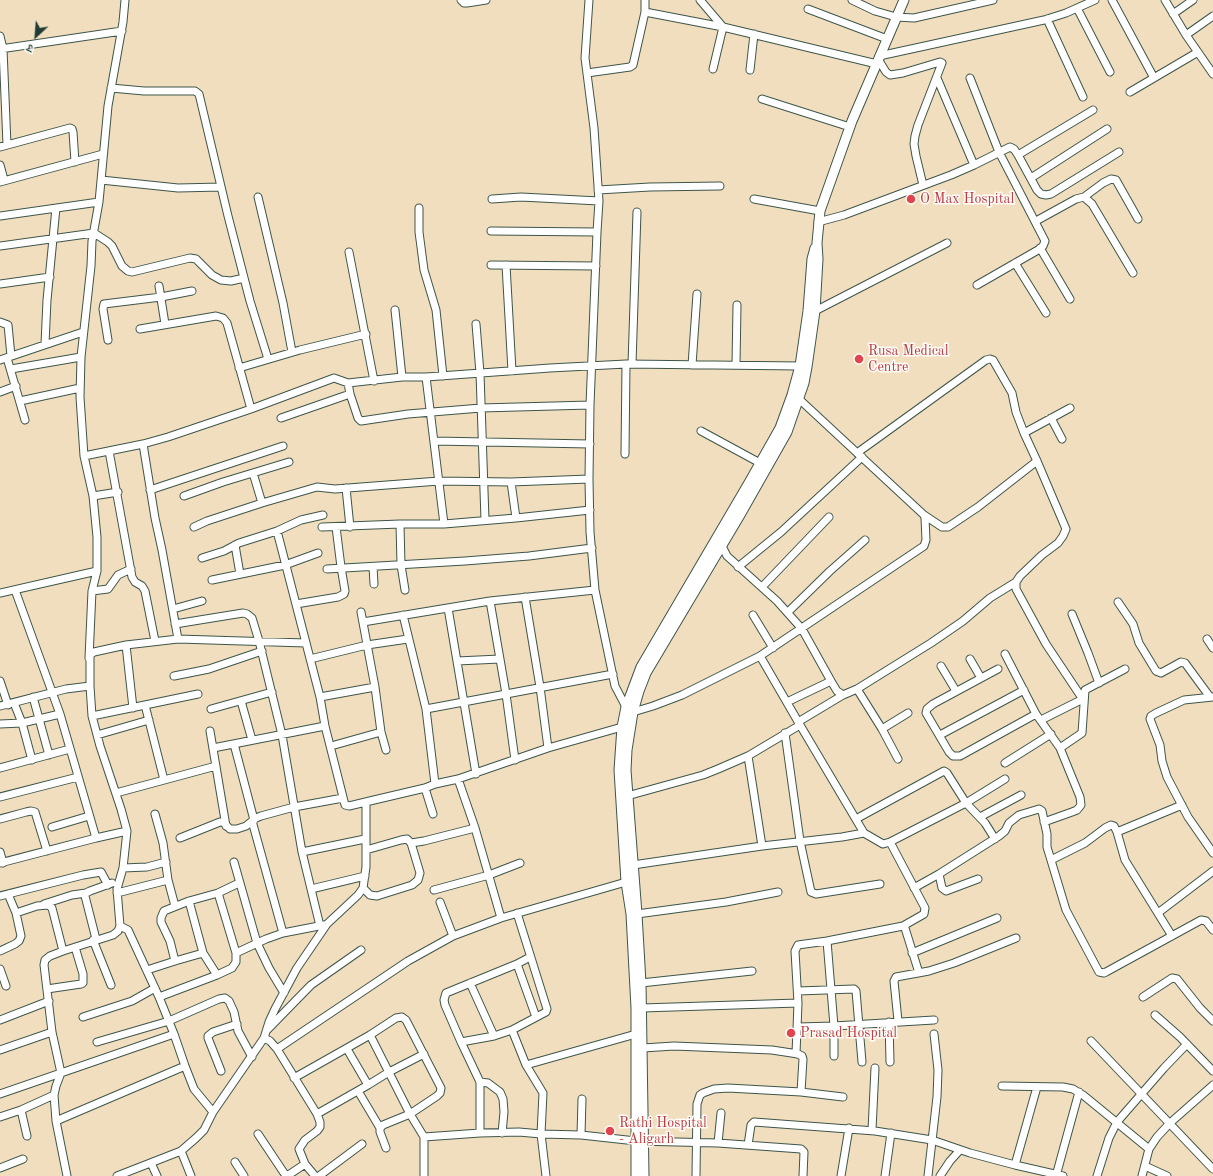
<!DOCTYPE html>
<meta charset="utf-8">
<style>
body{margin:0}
#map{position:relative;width:1213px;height:1176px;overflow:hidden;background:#f1debf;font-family:"Old Standard TT","Noto Serif Devanagari",serif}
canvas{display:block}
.north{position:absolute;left:16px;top:16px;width:40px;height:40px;-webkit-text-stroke:3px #fdfcf7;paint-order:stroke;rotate:206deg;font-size:11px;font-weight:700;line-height:16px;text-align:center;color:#1f3d34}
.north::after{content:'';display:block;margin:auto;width:14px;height:18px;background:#1f3d34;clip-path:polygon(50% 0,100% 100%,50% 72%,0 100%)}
</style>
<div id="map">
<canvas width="1213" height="1176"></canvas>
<div class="north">उ</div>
</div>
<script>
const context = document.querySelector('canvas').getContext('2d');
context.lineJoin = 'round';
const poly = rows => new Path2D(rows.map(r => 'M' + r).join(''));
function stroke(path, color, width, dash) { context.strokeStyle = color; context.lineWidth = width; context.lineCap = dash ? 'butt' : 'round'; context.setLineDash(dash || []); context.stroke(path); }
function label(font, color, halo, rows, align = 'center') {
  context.font = font + ' "Old Standard TT",serif'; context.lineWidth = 3; context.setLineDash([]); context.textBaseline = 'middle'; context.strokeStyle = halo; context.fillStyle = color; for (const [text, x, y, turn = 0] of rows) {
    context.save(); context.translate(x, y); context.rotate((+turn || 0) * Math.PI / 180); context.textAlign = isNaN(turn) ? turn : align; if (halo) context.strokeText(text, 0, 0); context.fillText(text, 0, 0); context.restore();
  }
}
const minor = poly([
 [461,0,464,3,467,3,486,0],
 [589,0,585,58,594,128,599,201,597,232,590,405,589,479,590,532,595,590,615,686,626,707],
 [700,0,723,27,713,69],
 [852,0,875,11,896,17,914,18,993,0],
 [1112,0,1154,78],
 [1165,0,1186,35,1213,74],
 [1077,8,1110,72],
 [808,9,887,39],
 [645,12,723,27,877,64],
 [1173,14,1193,0],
 [1047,19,1083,97],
 [1186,35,1213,16],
 [0,36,3,49,7,145],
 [0,49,122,31],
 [879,56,1044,20,1066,13,1095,0],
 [878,59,886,72,890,75,903,73,940,62,942,63,918,125,915,136,914,144,916,156,923,185],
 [750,70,754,34],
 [587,73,630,67,633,65,645,12,645,0],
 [937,78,974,165],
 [970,78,999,152,1045,241,1043,246,1038,250,977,285],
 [111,88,144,91,195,91,199,94,228,216,250,301,268,359],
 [1130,92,1198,52],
 [762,99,850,127],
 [0,147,70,128,72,129,73,132,75,162],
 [1018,155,1093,110],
 [0,165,4,180],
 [1031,178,1107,129],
 [101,180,178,188,221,187],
 [0,182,103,154],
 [598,190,650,187,720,186],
 [258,197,283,303,292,352],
 [1084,197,1103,183,1111,179,1116,180,1138,219],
 [492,199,521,197,599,201],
 [754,199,820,211],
 [419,208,419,232,424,270,436,310,443,376],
 [0,216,99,202],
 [1036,221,1076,199,1084,197,1092,204,1133,273],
 [818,222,844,215,951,175,974,165,1010,147,1014,149,1018,155,1037,190,1041,194,1046,195,1051,194,1119,152],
 [491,231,597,232],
 [0,246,94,233,108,242,112,246,122,266,128,271,132,272,190,258,196,259,212,275,221,280,231,281,244,278],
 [1040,248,1070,299],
 [349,252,374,381],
 [1015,263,1046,313],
 [491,265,596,266],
 [506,265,512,371],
 [0,284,50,277],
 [159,286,165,324],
 [395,310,402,377],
 [815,311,947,243],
 [0,322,8,325,11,356],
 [476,324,480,373,485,520],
 [140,329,216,316,223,318,227,323,251,409],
 [108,340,103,309,104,304,161,297,192,291],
 [45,344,47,300,56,208],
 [7,358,25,420],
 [0,360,83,332],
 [632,364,637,212],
 [692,365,697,294],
 [736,365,737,305],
 [239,368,300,350,366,334],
 [11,369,81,357],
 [426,377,444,524,516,518,590,510],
 [348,383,350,394,358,418,361,421,408,414,481,408,590,405],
 [0,392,16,386],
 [20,401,80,388],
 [281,418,350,394],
 [1051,418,1062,439],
 [701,431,760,463],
 [1024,433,1070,408],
 [434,441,590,444],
 [143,444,155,518,162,550,178,639],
 [109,451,132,577,135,582,142,586,145,591,155,641],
 [857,453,986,360,990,359,993,360,1012,393,1016,412,1024,433,1037,461,1066,529,1063,536,1058,543,1042,555,1020,576,1016,582,1016,589,1046,644,1084,701],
 [625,454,626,364],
 [84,456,143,444,168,437,251,409,334,378,348,383,402,377,426,377,550,368,626,364,800,366],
 [253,473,262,503],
 [511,482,589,479],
 [346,488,350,527],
 [150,490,283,446],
 [93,496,118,492],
 [184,496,223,482,289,462],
 [924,515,942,527,948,527,978,507,1037,461],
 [400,524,401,565,405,590],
 [194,527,207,521,262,503,317,487,335,489,439,481,511,482,516,518],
 [322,527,400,524,444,524],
 [277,531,320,697,325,726,345,805,349,806,374,800,425,788,435,784,458,779,548,748,622,727],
 [235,545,240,574],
 [722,546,727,556,777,601,802,629,831,681,837,691,843,695,857,689,931,643,963,621,990,598,1016,582],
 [202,558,224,551,239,543,277,531,301,520,323,515],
 [373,567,374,584],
 [738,567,781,532,862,457],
 [327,569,465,561,529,556,592,548],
 [212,580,285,565,318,553],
 [762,587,829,517],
 [92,591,108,589,118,575,131,569],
 [0,593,97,571],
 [525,597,540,687,548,748],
 [490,601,506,694,515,760],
 [1118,602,1133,624,1139,643,1156,671,1161,673,1181,662,1185,663,1210,697],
 [296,604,338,597,344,594,345,591,341,567,336,527],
 [448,608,476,774],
 [173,609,202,601],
 [788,612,830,571,865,540],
 [1072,614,1088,653,1099,683],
 [403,615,426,709,435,784],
 [753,615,773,648],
 [363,622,490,601,595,590],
 [175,624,243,613,247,614,252,618,259,641,282,735,302,852,320,926],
 [1207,639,1213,648],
 [126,645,133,708],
 [1005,654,1036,714,1060,748,1082,733,1085,690,1125,669],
 [760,656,800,725],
 [89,658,92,591,97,571,97,537,93,496,84,456,80,397,81,357,91,266,92,241,99,202,108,106,123,22,125,0],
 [310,659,367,645,408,639],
 [970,659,981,678],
 [457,661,500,659],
 [941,666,956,691],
 [998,669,933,704,927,709,926,713,949,752,953,756,960,756,1036,714],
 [174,676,209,669,262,651],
 [0,681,8,705],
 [857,689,882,729,898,759],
 [33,697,49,755],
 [320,697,375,687],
 [1213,697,1184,700,1156,713,1151,716,1150,719,1160,745,1162,761,1167,777,1188,817,1213,853],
 [241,701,252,740],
 [787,702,831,681],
 [14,703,22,723,32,760],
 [145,705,164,780],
 [0,706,66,689,90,686],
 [211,709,272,692],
 [426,709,613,674],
 [633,712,653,706,682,695,760,656,924,546,926,540,925,518,924,515,799,399],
 [92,716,198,694],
 [1041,720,1083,699],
 [798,722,843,695],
 [0,724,22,723,60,714],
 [882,729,908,713],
 [210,731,226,826],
 [381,732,386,750],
 [785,733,800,841,811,892,816,894,880,884],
 [97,735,149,720],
 [940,735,1024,690],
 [234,744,254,820],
 [331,746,381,732,375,687,361,612],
 [213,748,325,726],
 [748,756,762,846],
 [1005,763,1051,734],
 [0,768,70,749],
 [458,779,475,828,501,918],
 [425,788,433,814],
 [116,793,216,766],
 [627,796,703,775,718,769,748,756,800,725,864,833,883,844,890,842,966,803,1005,779],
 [0,797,78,777],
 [155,814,163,843,168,880,175,906],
 [980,817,1021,795],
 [0,819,26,812,31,811,35,812,47,851],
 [856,819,944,771,947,773,966,803,985,823,995,839],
 [252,821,283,933],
 [1044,822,1072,812,1077,810,1081,805,1080,797,1060,748],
 [52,827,89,816],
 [1117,832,1182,805],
 [96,838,127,831],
 [180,838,220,822,223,822,230,829,237,829,246,826,256,818,261,816,294,807,343,798],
 [890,842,925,908,924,914,903,926],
 [411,843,424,841,475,828],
 [0,852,3,863],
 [302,852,365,839],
 [1051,860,1085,843,1105,828,1111,825,1114,826,1117,832,1125,860,1172,936],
 [234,862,257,943,269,968,284,993],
 [0,863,96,838,60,714,15,590],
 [633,865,762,846,842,837,864,833],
 [123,868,127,831,121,809,100,746,92,716,90,686,90,655,94,652,126,645,178,639,306,643],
 [939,874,942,888,946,891,978,879],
 [363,888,370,895,377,896,412,885,418,880,420,873,411,843,407,839,401,840,366,850],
 [914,888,939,874,999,836,1005,831,1009,823,1019,815,1039,809,1042,811,1047,834,1047,847,1066,910,1099,972,1104,973,1106,972,1201,920,1206,921,1213,930],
 [311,889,365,876],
 [434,890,489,875,520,863],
 [117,893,168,880],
 [218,893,236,953],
 [0,896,83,875,101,872,108,885],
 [189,901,203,953,217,975],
 [440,902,453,936],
 [44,904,72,895,86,893],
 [16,913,37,906,48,905,52,908,63,951,113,935,118,931,120,926,117,889,123,868,147,867,166,862],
 [1158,913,1213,871],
 [637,914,726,902,778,892],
 [120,926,128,930,159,997],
 [96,939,85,896,86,893,90,891,112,883],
 [93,940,111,985],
 [827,941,834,1026,834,1056],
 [0,951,15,944,19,941,21,936,16,913,8,894],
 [63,951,50,956,45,960,44,965,52,1032,61,1073,56,1086,54,1095,56,1121,67,1176],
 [912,953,997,918],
 [175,961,170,941,161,922,161,918,164,911,189,901,218,893,239,883],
 [517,964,536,1017],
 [0,969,6,986],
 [147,970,175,961,203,953],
 [470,983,494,1036],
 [641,983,752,971],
 [47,989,81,984,83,983,83,974,75,947],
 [798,991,854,989,856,991,862,1062],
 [1143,997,1169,980,1172,978,1177,979,1200,1008,1213,1021],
 [642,1008,798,1003],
 [1155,1015,1180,1037,1213,1071],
 [83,1017,132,1001,155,988],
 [0,1020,49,1001],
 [898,1021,894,981,896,977,929,971,954,963,1016,938],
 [889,1022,890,1062],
 [798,1027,834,1026,934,1020],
 [267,1030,311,985,361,950],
 [512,1030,546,1012,547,1009,517,913],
 [370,1035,396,1018,402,1017,406,1020,441,1088,440,1093,437,1096,410,1114,383,1125,380,1128,380,1132,386,1148],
 [264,1038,270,1041,277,1049,317,1114,320,1122,320,1127,317,1131,305,1140,299,1149,305,1164,315,1176],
 [1091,1041,1213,1169],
 [97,1042,169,1021,219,999,225,998,229,1001,234,1012,238,1031,252,1057],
 [461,1042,494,1036,512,1030,526,1065,543,1093,541,1134,546,1176],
 [643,1048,674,1046,772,1050,798,1054,802,1056,803,1059,801,1092],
 [277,1049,408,961,453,936,501,918,626,882],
 [347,1049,368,1085],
 [0,1050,52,1032],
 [796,1054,798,1003,795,951,798,945,827,941,903,926,905,928,919,973],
 [526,1065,636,1034],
 [221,1071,208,1038,208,1036,213,1032,237,1024],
 [294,1078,370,1035,410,1114,424,1137,424,1176],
 [480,1082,488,1083,500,1092,503,1099,504,1112,502,1133],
 [1002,1086,1063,1087,1073,1089,1083,1095,1149,1149],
 [358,1091,380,1128],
 [0,1094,174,1034],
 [21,1110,27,1136],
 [213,1112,194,1089,185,1066,174,1034,159,997,217,975,232,968,236,962,236,953,266,939,283,933,324,925],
 [317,1114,368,1085,389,1072,424,1054],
 [0,1117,21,1110,54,1095],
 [56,1121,185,1066],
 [872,1130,875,1068],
 [480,1133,519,1132,541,1134,581,1135,582,1099],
 [258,1134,286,1176],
 [581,1135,636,1141,718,1143,801,1149,804,1152,803,1176],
 [424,1137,480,1133,480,1082,461,1042,445,1005,444,1000,446,993,517,964,530,957],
 [718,1143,721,1113],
 [748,1145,751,1125,754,1122,875,1131,932,1140,970,1153,1015,1165,1063,1176],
 [181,1151,191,1176],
 [235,1162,244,1176],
 [151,1163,157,1176],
 [1015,1165,1037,1087],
 [1145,1166,1167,1176],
 [0,1168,23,1159],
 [117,1176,181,1151,196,1138,204,1130,213,1112,264,1038,269,1022,275,1009,297,968,327,924,358,895,363,888,366,867,366,802],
 [287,1176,305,1164],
 [319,1176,362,1144],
 [696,1176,697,1104,700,1095,703,1093,714,1089,728,1088,801,1092,843,1097],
 [841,1176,849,1128],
 [885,1176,891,1133],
 [928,1176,937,1097,938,1070,934,1034],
 [940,1176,950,1161,960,1150],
 [1056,1176,1079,1092],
 [1097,1176,1109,1138,1117,1122,1164,1068,1187,1044],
 [1142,1176,1149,1149,1157,1137,1170,1123,1213,1085]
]);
const tertiary = poly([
 [636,1176,636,1008,631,914,626,882,619,770,622,727,626,707,641,667,750,481,780,428,792,395,800,366,808,311,812,259,815,248],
 [644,1176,641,983,637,914,626,770,627,750,633,712,639,691,646,673,740,515,787,432,804,383,807,367,815,311,818,259,817,243,820,211,852,121,904,0]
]);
const markers = [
 [911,199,5,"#e0444e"],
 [859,359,5,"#e0444e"],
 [791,1033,5,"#e0444e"],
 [610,1131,5,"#e0444e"]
];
const healthNames = [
 ["O Max Hospital",920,199],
 ["Rusa Medical",868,351],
 ["Centre",868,367],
 ["Prasad Hospital",800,1033],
 ["Rathi Hospital",619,1123],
 ["- Aligarh",619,1139]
];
stroke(minor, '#3e5549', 9);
stroke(tertiary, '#3e5549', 11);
stroke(minor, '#fff', 7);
stroke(tertiary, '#fff', 9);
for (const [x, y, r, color] of markers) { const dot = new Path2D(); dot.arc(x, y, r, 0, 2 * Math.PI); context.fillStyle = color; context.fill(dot); stroke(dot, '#fdfcf7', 1.5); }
label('14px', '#be3a42', '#fdfcf7', healthNames, 'left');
</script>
